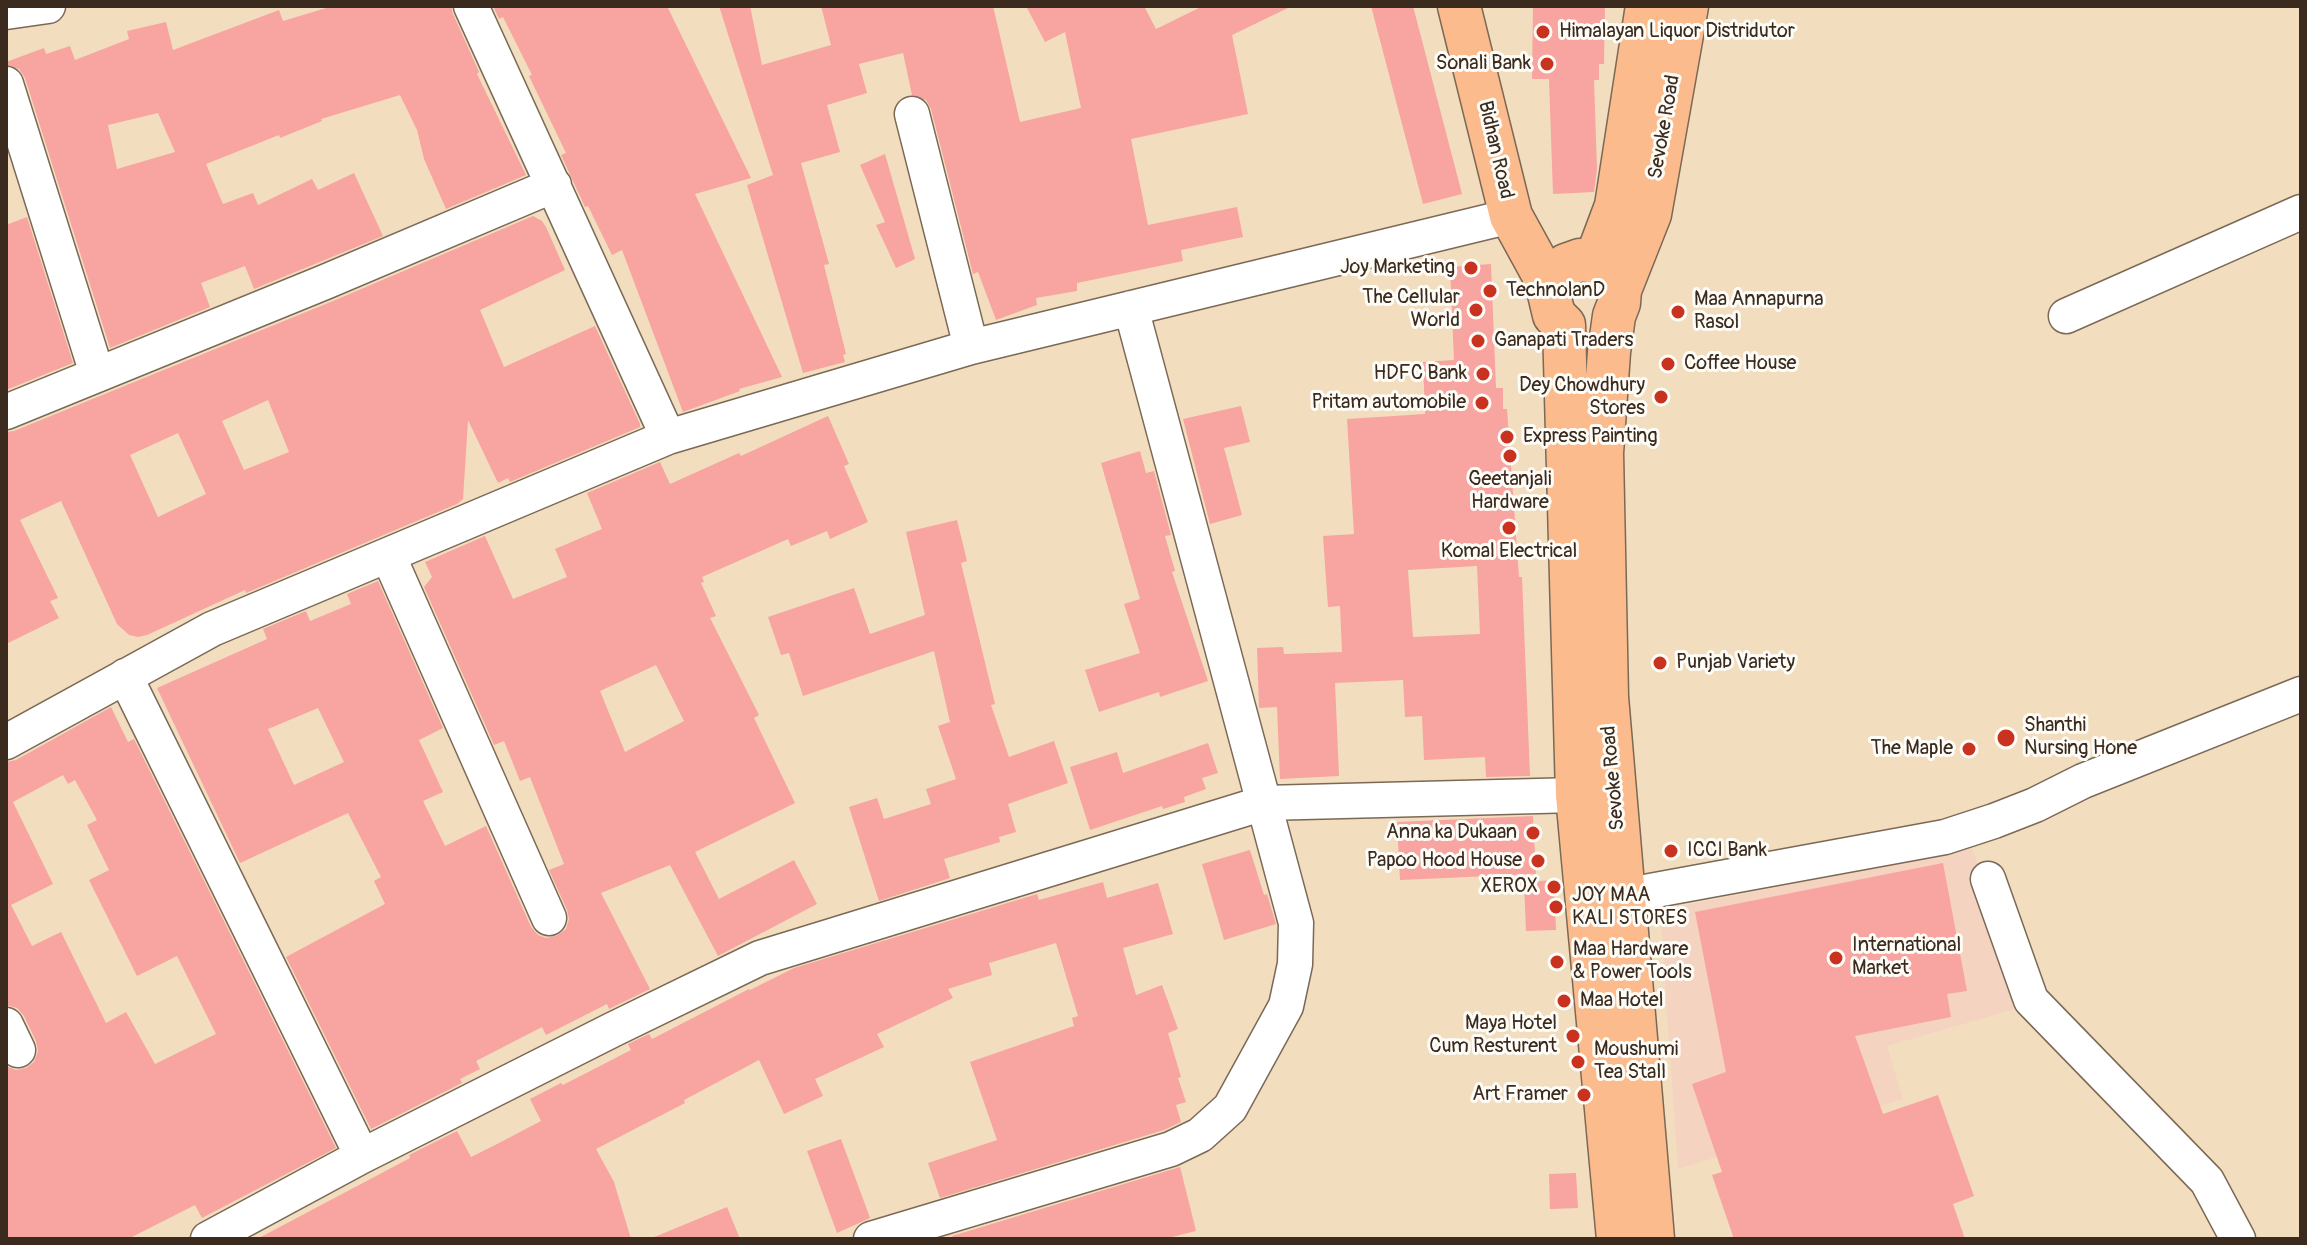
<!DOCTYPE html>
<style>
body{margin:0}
#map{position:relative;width:2307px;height:1245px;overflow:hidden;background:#f2ddbf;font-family:Pangolin,sans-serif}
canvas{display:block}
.frame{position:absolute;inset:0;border:8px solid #3b2a1e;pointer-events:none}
</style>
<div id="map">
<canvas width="2307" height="1245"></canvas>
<div class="frame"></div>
</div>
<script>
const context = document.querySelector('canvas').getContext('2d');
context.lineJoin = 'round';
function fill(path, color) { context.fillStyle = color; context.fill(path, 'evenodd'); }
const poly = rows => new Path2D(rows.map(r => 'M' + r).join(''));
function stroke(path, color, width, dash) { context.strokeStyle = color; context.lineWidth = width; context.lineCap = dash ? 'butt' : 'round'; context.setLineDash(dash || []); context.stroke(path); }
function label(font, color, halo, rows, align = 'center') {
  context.font = font + ' Pangolin,sans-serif'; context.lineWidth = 6; context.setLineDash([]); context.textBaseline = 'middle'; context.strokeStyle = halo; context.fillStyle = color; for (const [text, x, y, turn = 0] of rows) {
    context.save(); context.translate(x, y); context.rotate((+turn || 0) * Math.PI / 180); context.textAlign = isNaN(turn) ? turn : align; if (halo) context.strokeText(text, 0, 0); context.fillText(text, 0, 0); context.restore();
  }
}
const built = poly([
 [1970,842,2025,1006,1887,1046,1903,1099,1678,1169,1660,910,1933,857]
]);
const building = poly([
 [333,6,451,6,453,14,479,72,477,74,526,175,446,209,424,159,417,130,400,95,321,119,322,121,280,138,279,135,206,164,223,204,253,193,258,205,312,179,318,190,354,173,383,236,254,289,245,266,201,283,210,307,110,348,25,78,19,69,6,65,6,62,44,48,46,54,70,46,75,60,129,39,127,31,166,22,173,50,279,10,283,21],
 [158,113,175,152,117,169,108,125],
 [493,6,667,6,751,178,695,194,782,377,739,389,740,391,683,412,622,250,612,255,588,206,585,207,561,155,566,153,529,76,532,75,503,17,499,19],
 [719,6,750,6,762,65,831,45,821,6,993,6,1020,122,1081,108,1065,32,1045,42,1026,6,1144,6,1156,29,1203,6,1292,6,1232,35,1248,114,1131,139,1148,225,1237,207,1243,237,1181,250,1183,261,1077,283,1077,291,1036,298,1037,305,996,320,978,272,973,274,931,109,926,100,912,95,903,53,859,64,867,93,827,105,840,152,801,163,829,264,824,265,846,354,843,355,845,362,803,373,747,185,773,175],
 [1371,6,1413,6,1462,194,1423,204],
 [1533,6,1605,6,1604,64,1599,64,1599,80,1594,80,1597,169,1594,192,1553,194,1549,79,1532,79],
 [885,154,915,259,896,268,876,225,885,222,860,165],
 [533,216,542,221,546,227,565,270,480,310,504,367,595,326,640,424,640,427,510,482,508,478,498,483,468,420,463,499,457,504,246,593,245,590,147,635,138,637,129,635,117,624,61,501,20,520,58,598,50,601,59,618,6,644,6,432,14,431,333,301],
 [268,400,289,452,244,470,222,421],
 [178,433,206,494,158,517,130,455],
 [27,217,73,363,6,390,6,225],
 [1491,264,1496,388,1503,388,1503,409,1507,409,1519,577,1522,577,1530,776,1486,777,1485,757,1424,760,1422,716,1405,717,1403,680,1335,683,1339,776,1280,779,1277,707,1259,708,1257,648,1283,647,1284,654,1342,652,1340,606,1328,607,1323,536,1354,534,1347,419,1425,414,1423,362,1454,360,1450,267],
 [1477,566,1480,634,1413,637,1408,570],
 [1241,406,1250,442,1224,448,1242,515,1210,524,1183,419],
 [828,416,849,464,844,466,868,522,830,539,827,531,791,546,788,539,702,577,704,582,701,583,716,616,710,618,759,715,754,718,795,803,695,852,719,899,794,860,817,904,718,956,670,865,601,893,650,989,609,1009,607,1004,546,1035,542,1027,476,1061,480,1069,460,1079,462,1083,371,1129,286,957,385,904,374,881,381,877,348,813,240,863,157,688,267,639,263,629,306,611,310,621,351,604,347,594,378,581,443,728,419,740,443,792,423,801,445,846,486,826,531,927,538,935,546,938,556,936,566,929,569,919,567,910,549,870,564,864,530,777,520,781,504,741,494,745,424,587,432,577,425,562,485,536,513,599,567,577,555,549,602,529,587,493,660,462,670,484,739,453,741,456],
 [656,665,684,721,625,752,600,691],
 [318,708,344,762,294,785,268,729],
 [1140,451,1146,473,1154,471,1171,535,1165,536,1175,571,1172,572,1208,681,1160,697,1159,692,1099,712,1085,670,1140,653,1124,604,1140,599,1101,463],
 [957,520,967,561,961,563,995,704,991,705,1009,757,1054,741,1068,783,1008,804,1016,832,999,837,1000,842,944,859,950,878,879,901,849,807,877,798,884,819,931,804,926,789,956,779,938,726,950,722,934,651,803,696,789,653,781,655,768,617,854,588,870,634,925,615,906,532],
 [111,707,128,742,134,739,336,1148,202,1218,195,1205,128,1239,6,1239,6,1066,16,1070,26,1068,34,1062,38,1051,36,1041,24,1016,17,1008,6,1005,6,762,16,760],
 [63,775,68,784,75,780,97,820,87,825,109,870,89,880,137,976,177,956,216,1034,155,1064,126,1012,106,1023,61,932,32,946,11,905,53,884,13,802],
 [1208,743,1218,773,1202,778,1206,789,1184,797,1185,802,1163,809,1162,806,1090,830,1070,767,1117,752,1123,773],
 [1533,816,1536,874,1400,880,1397,822],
 [1250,850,1264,895,1267,894,1276,924,1224,940,1202,864],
 [1943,863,1967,991,1947,994,1951,1017,1855,1036,1883,1114,1938,1095,1974,1196,1953,1204,1965,1239,1734,1239,1712,1175,1722,1172,1692,1084,1726,1072,1695,912],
 [1554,880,1556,930,1526,931,1524,882],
 [1103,882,1107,898,1158,883,1173,934,1123,948,1136,995,1162,985,1178,1029,1168,1033,1181,1077,1178,1078,1186,1102,1176,1105,1181,1122,1164,1130,940,1198,928,1163,997,1140,970,1062,1074,1026,1072,1018,1078,1016,1056,943,989,963,992,975,948,989,953,998,877,1034,884,1047,815,1079,823,1096,784,1114,759,1060,684,1100,685,1103,596,1149,614,1182,631,1239,257,1239,410,1158,409,1155,457,1131,471,1157,499,1143,541,1121,530,1099,561,1083,563,1085,631,1050,628,1044,649,1034,652,1039,749,989,750,990,794,968,1037,894,1039,900],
 [841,1139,870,1218,837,1233,807,1151],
 [1180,1167,1196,1231,1164,1239,953,1239,952,1236],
 [1576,1173,1578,1208,1550,1209,1549,1174],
 [727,1207,740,1239,652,1239,652,1238]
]);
const minor = poly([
 [471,6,668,437],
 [6,12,48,6],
 [6,84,97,374],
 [912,114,971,347],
 [2066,316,2301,212],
 [6,412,325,282,554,185],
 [388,555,549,918],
 [125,676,362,1156],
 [6,742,212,629,668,437,971,347,1511,216],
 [1988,879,2031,1000,2207,1181,2238,1239],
 [1623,896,1945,837,1994,821,2035,805,2083,781,2301,694],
 [6,1025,18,1050],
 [208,1239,362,1156,614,1029,760,958,1264,803,1577,795],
 [871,1239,1171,1149,1200,1135,1230,1108,1286,1006,1295,964,1296,923,1131,308]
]);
const major = poly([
 [1459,6,1511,216,1550,287],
 [1595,262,1616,206,1647,6],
 [1620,290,1650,214,1687,6],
 [1618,1239,1577,795,1564,325,1554,315,1549,294,1556,274,1566,265,1580,260,1595,262,1608,269,1618,283,1620,290,1619,303,1614,316,1609,352,1602,453,1607,697,1653,1239]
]);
const markers = [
 [1543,32,8,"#c8321e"],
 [1547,64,8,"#c8321e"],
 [1471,268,8,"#c8321e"],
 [1490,291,8,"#c8321e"],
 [1476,310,8,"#c8321e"],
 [1678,312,8,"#c8321e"],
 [1478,341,8,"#c8321e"],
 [1668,364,8,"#c8321e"],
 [1483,374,8,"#c8321e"],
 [1661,397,8,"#c8321e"],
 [1482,403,8,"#c8321e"],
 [1507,437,8,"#c8321e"],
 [1510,456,8,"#c8321e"],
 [1509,528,8,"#c8321e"],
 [1660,663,8,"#c8321e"],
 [2006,738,10,"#c8321e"],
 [1969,749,8,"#c8321e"],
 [1533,833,8,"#c8321e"],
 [1671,851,8,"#c8321e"],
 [1538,861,8,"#c8321e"],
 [1554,887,8,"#c8321e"],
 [1556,907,8,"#c8321e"],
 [1836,958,8,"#c8321e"],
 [1557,962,8,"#c8321e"],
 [1564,1001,8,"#c8321e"],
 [1573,1036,8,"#c8321e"],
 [1578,1062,8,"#c8321e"],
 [1584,1095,8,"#c8321e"]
];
const poiNames = [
 ["Himalayan Liquor Distridutor",1559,32],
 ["Sonali Bank",1531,64,"right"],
 ["Joy Marketing",1455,268,"right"],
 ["TechnolanD",1506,291],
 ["The Cellular",1460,298,"right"],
 ["World",1460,321,"right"],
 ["Maa Annapurna",1694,300],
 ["Rasol",1694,323],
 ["Ganapati Traders",1494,341],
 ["Coffee House",1684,364],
 ["HDFC Bank",1467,374,"right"],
 ["Dey Chowdhury",1645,386,"right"],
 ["Stores",1645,409,"right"],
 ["Pritam automobile",1466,403,"right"],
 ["Express Painting",1523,437],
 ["Geetanjali",1510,480,"center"],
 ["Hardware",1510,503,"center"],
 ["Komal Electrical",1509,552,"center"],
 ["Punjab Variety",1676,663],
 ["Shanthi",2024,726],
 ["Nursing Hone",2024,749],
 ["The Maple",1953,749,"right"],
 ["Anna ka Dukaan",1517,833,"right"],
 ["ICCI Bank",1687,851],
 ["Papoo Hood House",1522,861,"right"],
 ["XEROX",1538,887,"right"],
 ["JOY MAA",1572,896],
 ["KALI STORES",1572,919],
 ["International",1852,946],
 ["Market",1852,969],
 ["Maa Hardware",1573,950],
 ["& Power Tools",1573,973],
 ["Maa Hotel",1580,1001],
 ["Maya Hotel",1557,1024,"right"],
 ["Cum Resturent",1557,1047,"right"],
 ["Moushumi",1594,1050],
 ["Tea Stall",1594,1073],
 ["Art Framer",1568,1095,"right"]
];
const streetNames = [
 ["Sevoke Road",1665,127,-80],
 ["Bidhan Road",1495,150,77],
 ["Sevoke Road",1614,778,-95]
];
fill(built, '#f5d3c1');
fill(building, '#f8a4a0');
stroke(minor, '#7b6956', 37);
stroke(major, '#7b6956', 45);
stroke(minor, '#fff', 34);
stroke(major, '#fbbb8d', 42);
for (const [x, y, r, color] of markers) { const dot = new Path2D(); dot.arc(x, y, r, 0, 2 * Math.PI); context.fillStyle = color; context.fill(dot); stroke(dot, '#fdfcf7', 3); }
label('20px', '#3b2a1e', '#fdfcf7', poiNames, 'left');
label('20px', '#3b2a1e', '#fdfcf7', streetNames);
</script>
